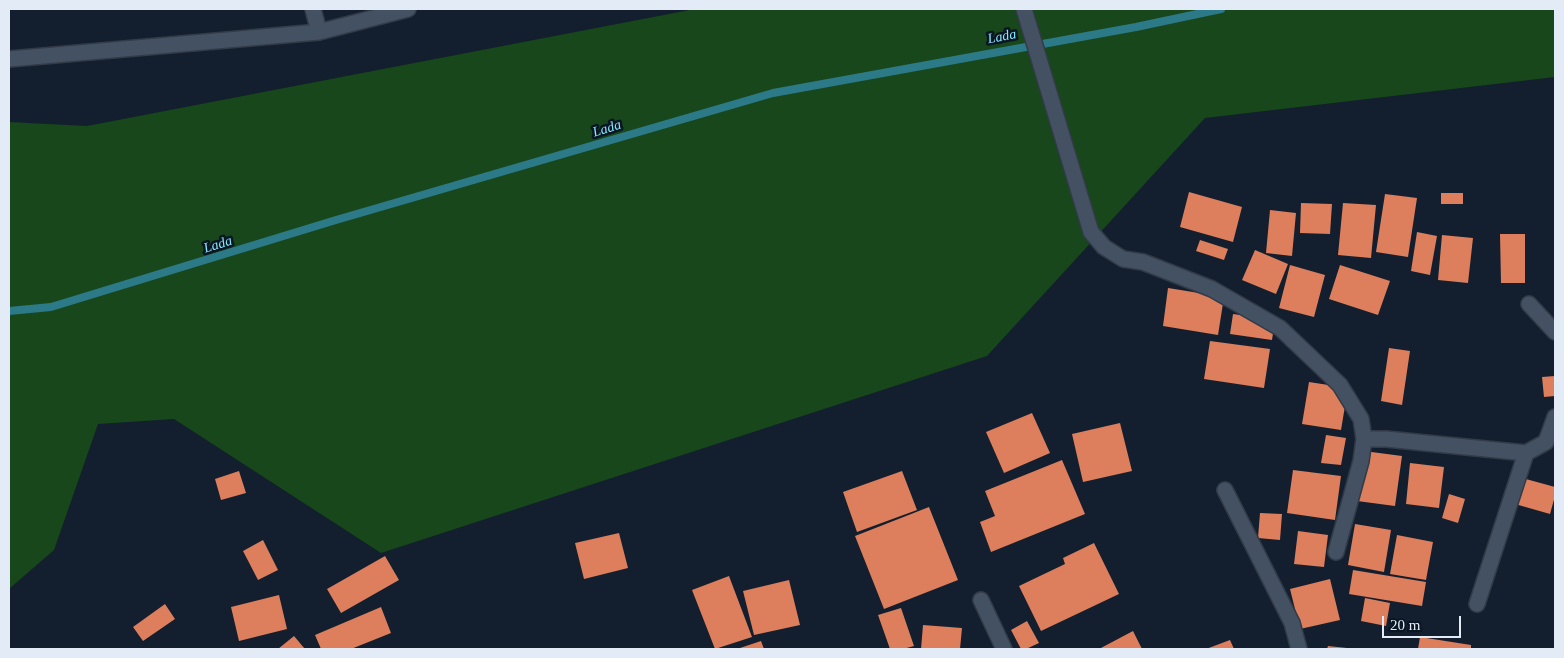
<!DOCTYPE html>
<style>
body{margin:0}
#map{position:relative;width:1564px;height:658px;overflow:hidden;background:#131f2e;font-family:"Times New Roman",serif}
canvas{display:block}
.frame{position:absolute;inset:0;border:10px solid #e2ebf6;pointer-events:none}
.scale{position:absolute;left:1382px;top:616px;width:79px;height:22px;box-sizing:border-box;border:2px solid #e2ebf6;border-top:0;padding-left:6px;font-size:15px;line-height:18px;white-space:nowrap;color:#e2ebf6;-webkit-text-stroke:4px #0a1624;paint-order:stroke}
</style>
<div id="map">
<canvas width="1564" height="658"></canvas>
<div class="frame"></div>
<div class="scale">20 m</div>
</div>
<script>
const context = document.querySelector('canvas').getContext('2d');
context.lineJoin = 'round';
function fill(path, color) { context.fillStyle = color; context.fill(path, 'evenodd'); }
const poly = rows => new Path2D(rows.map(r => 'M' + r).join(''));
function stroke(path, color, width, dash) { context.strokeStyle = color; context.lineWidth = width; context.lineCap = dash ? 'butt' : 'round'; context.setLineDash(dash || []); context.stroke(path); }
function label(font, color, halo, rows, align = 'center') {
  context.font = font + ' "Times New Roman",serif'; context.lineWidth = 5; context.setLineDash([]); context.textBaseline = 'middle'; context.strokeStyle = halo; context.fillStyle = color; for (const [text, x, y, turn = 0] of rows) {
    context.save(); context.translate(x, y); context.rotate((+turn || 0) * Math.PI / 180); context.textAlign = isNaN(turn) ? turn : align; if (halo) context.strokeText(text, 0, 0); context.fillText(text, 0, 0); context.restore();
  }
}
const green = poly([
 [695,9,1555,9,1555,77,1205,118,987,356,381,553,174,419,98,424,54,550,9,589,9,122,87,126]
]);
const stream = poly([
 [9,311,51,307,336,220,773,93,1136,27,1221,9]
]);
const building = poly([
 [1189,192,1242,207,1233,242,1180,227],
 [1441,193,1463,193,1463,204,1441,204],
 [1385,194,1417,198,1408,257,1376,252],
 [1301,203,1332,204,1330,234,1300,233],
 [1343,203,1376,205,1371,258,1338,255],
 [1270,210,1296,213,1292,256,1266,253],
 [1417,232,1437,236,1430,275,1411,271],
 [1500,234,1525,234,1525,283,1501,283],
 [1442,235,1473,238,1468,283,1438,280],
 [1200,240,1228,249,1224,260,1196,251],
 [1255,250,1288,264,1276,294,1242,280],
 [1290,265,1325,275,1314,317,1279,308],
 [1340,265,1390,281,1378,315,1329,299],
 [1168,288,1224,297,1218,335,1163,326],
 [1233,314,1275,320,1272,340,1230,334],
 [1210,341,1270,349,1264,388,1204,379],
 [1389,348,1410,351,1402,405,1381,401],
 [1555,376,1555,396,1544,397,1542,377],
 [1309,382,1348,388,1341,430,1302,424],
 [1032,413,1050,453,1004,473,986,432],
 [1120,423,1132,471,1083,482,1072,434],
 [1326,435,1346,438,1341,465,1321,463],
 [1364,451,1402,456,1395,506,1357,501],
 [1062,460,1085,514,991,552,980,522,995,516,985,491],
 [1410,463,1444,467,1439,508,1406,504],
 [1293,470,1341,476,1335,520,1287,513],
 [239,471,246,493,221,500,215,479],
 [902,471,917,510,857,532,843,492],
 [1515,476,1555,487,1555,496,1550,514,1508,502],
 [1449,494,1465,499,1458,523,1442,518],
 [929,507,958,580,884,609,855,536],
 [1260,513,1282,514,1280,540,1258,538],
 [1355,524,1391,530,1384,572,1348,565],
 [1298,531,1328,535,1324,567,1294,564],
 [619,533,628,568,584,579,575,543],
 [1397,535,1433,542,1426,580,1390,574],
 [263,540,278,570,258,580,243,551],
 [1094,543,1119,594,1041,631,1019,586,1065,564,1063,558],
 [385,556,399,580,341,613,327,589],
 [1353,570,1426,582,1422,606,1349,594],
 [729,576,752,637,715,649,692,590],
 [1330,579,1340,620,1300,629,1290,589],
 [789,580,800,625,754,635,743,591],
 [279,595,287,629,239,641,231,607],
 [1365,598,1390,603,1386,626,1361,621],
 [165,604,175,619,143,641,133,627],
 [381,607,391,633,351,649,321,649,315,635],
 [901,608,914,646,903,649,890,649,878,615],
 [1027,621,1039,643,1026,649,1021,649,1011,630],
 [923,625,962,628,960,649,921,649],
 [1133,631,1142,649,1099,649],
 [294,636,305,649,278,649],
 [1420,637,1471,645,1471,649,1418,649],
 [1230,640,1234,649,1206,649],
 [761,641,764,649,737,649],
 [1328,646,1347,648,1347,649,1327,649]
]);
const street = poly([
 [313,9,319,32],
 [1024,9,1091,232,1104,247,1123,259,1143,262,1212,289,1280,328,1340,385,1361,419,1364,439,1361,461,1336,552],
 [9,59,319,32,408,9],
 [1529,304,1555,332],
 [1364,439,1386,439,1526,453,1546,442,1555,417],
 [1225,490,1292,623,1299,649],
 [981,600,1004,649],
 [1477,604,1526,453]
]);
const waterNames = [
 ["Lada",1002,37,-11],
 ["Lada",607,129,-17],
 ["Lada",218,245,-17]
];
fill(green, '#17471a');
stroke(stream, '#2c7987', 8);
fill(building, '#dd7e5c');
stroke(street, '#323b47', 18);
stroke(street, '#435163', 15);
label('italic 14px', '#88e8fb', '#0a1624', waterNames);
</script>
